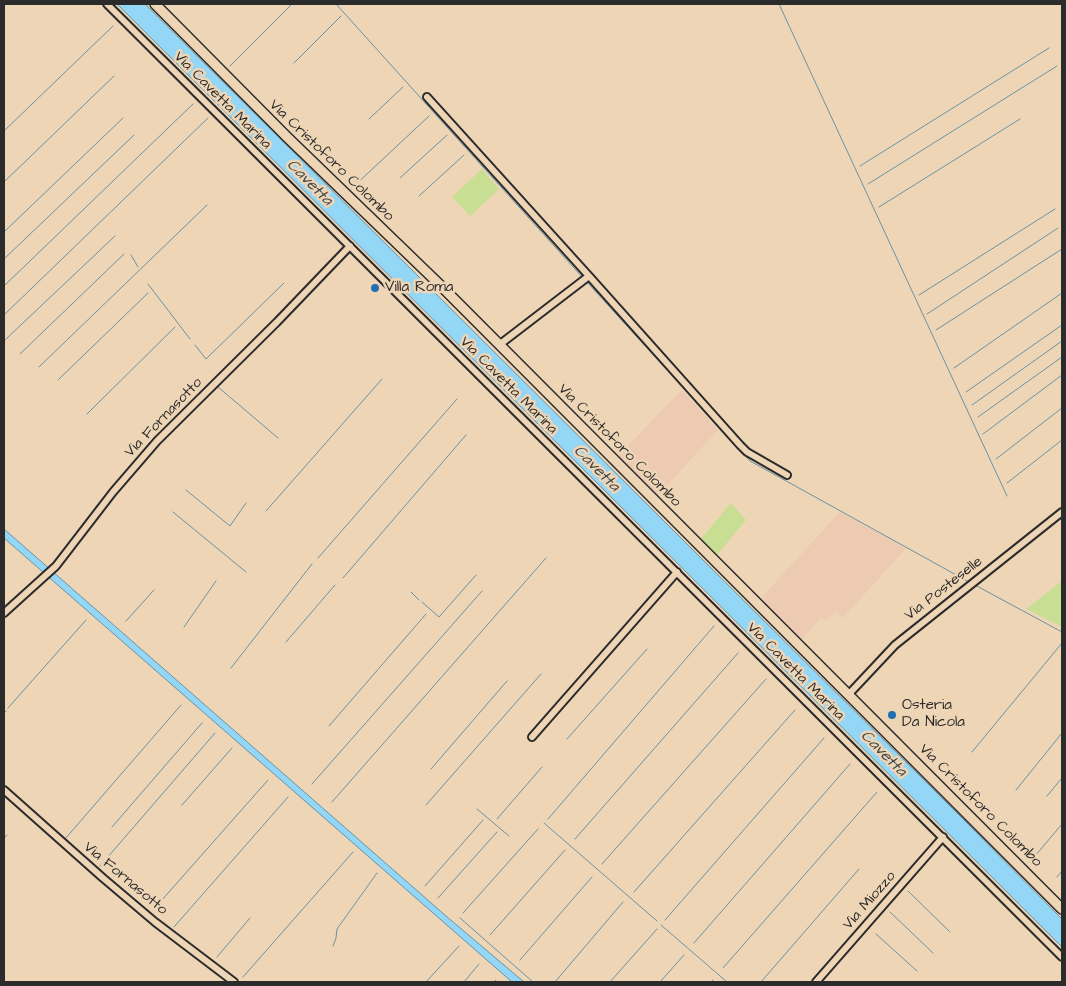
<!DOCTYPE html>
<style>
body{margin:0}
#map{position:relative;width:1066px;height:986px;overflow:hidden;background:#eed5b6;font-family:"Architects Daughter",sans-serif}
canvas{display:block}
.frame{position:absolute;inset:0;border:5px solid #2b2b2b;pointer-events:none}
</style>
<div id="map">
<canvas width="1066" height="986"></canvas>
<div class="frame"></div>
</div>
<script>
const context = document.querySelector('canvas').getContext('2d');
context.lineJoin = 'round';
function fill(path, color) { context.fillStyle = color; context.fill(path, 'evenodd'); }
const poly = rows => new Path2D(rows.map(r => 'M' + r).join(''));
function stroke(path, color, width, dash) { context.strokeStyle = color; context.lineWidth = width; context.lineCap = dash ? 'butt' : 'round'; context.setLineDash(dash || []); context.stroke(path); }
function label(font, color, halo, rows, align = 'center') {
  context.font = font + ' "Architects Daughter",sans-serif'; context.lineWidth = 5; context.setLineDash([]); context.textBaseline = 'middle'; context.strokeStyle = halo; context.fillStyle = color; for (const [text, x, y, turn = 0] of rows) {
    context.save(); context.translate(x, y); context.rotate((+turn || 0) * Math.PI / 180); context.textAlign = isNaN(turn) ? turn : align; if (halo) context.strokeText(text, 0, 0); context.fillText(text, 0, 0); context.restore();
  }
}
const built = poly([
 [682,390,718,430,657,496,638,478,638,476,618,456],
 [840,512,906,548,843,618,835,611,826,621,823,618,820,618,800,642,761,602,764,599,762,597]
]);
const green = poly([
 [482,169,499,189,470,216,452,197],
 [731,503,746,520,715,557,699,541],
 [1062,581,1062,627,1026,609]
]);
const water = poly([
 [117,4,145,4,960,816,1062,919,1062,947,117,4],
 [4,529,446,916,524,982,512,982,4,538,4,529]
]);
const stream = poly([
 [336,4,583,278],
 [779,4,1007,496],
 [294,63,341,16],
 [230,66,292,4],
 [369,119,403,87],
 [4,131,113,26],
 [860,166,1049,48],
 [400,178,447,135],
 [4,182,114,76],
 [868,184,1057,66],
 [352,188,429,116],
 [419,196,464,155],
 [879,207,1020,119],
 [4,232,123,118],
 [131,255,138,267],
 [4,259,134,135],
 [586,281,750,461,969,582],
 [148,284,190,339],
 [4,286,193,104],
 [919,295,1055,209],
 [927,314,1058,228],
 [4,315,208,118],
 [936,330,1062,249],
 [5,340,115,236],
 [195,345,206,359,284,283],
 [20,354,124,254],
 [39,367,207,205],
 [954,368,1062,293],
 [58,380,148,293],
 [218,387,278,438],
 [966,392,1062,325],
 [972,405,1062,341],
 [87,414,175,327],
 [978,417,1062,357],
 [983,434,1062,375],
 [996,459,1062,408],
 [1007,483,1062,440],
 [186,490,230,526,246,503],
 [266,511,382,379],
 [173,512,246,572],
 [318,558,457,399],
 [343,578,466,435],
 [975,585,1062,632],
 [411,592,419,600],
 [422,602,439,617,476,575],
 [126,621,154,590],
 [184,627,216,581],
 [286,642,335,585],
 [231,668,312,564],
 [8,708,86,620],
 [4,713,6,711],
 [329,726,426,614],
 [567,739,647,649],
 [972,752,1062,643],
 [431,769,507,681],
 [312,784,482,591],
 [1016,790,1062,733],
 [1047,796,1062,778],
 [332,802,546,558],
 [182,805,232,748],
 [426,805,541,674],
 [477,809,509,836],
 [497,819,542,767],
 [548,819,714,626],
 [544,823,657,921],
 [112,827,202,723],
 [4,838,7,835],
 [65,839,181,705],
 [575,839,738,653],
 [1030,862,1062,824],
 [602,864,766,679],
 [100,866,215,733],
 [1057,877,1062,871],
 [425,886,483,820],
 [908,891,950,932],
 [634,892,795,710],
 [438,898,497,832],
 [154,909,268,780],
 [890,912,933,953],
 [463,913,538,829],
 [460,918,533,982],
 [665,920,824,738],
 [661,925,727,982],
 [174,927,288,797],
 [876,934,917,971],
 [490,935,565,850],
 [694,943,850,764],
 [333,946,336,938,337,929,377,873],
 [217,957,250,918],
 [520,960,592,877],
 [723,968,877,792],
 [243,977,353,852],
 [426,982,459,946],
 [464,982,479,964],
 [494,982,496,980],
 [555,982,623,902],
 [610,982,657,929],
 [660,982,684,955],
 [711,982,713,980],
 [761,982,859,869]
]);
const street = poly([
 [107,4,1062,957],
 [427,97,589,276],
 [499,345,589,276,740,445,747,452,787,475],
 [4,613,56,566,113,492,157,441,277,322,350,246],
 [849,694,895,645,1062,512],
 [532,737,677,572],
 [4,790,103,878,155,922,234,982],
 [816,982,943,837]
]);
const secondary = poly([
 [155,4,287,137,439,284,1062,909]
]);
const markers = [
 [375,288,5,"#1f6fb2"],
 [892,715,5,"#1f6fb2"]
];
const streetNames = [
 ["Via Cavetta Marina",222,101,45],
 ["Via Cristoforo Colombo",331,161,44],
 ["Via Cavetta Marina",508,386,45],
 ["Via Fornasotto",164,418,-46],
 ["Via Cristoforo Colombo",619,446,45],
 ["Via Posteselle",944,589,-38],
 ["Via Cavetta Marina",795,672,45],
 ["Via Cristoforo Colombo",980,806,45],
 ["Via Fornasotto",125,879,40],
 ["Via Miozzo",870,901,-49]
];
const poiNames = [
 ["Villa Roma",385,288],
 ["Osteria",902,706],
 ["Da Nicola",902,723]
];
const waterNames = [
 ["Cavetta",309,183,45],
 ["Cavetta",596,469,45],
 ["Cavetta",883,754,45]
];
fill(built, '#edcab2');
fill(green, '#c8de93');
fill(water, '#93d6f5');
stroke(water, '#6992a4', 1);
stroke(stream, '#6992a4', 1);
stroke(street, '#2b2b2b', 10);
stroke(secondary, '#2b2b2b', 12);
stroke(street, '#eed5b6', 6);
stroke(secondary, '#eed5b6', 9);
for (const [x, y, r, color] of markers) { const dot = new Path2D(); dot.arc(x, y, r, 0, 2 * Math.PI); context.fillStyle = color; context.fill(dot); stroke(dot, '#eed5b6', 2); }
label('15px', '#2b2b2b', '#eed5b6', streetNames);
label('15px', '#2b2b2b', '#eed5b6', poiNames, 'left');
label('italic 16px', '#3b4549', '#eed5b6', waterNames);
</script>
